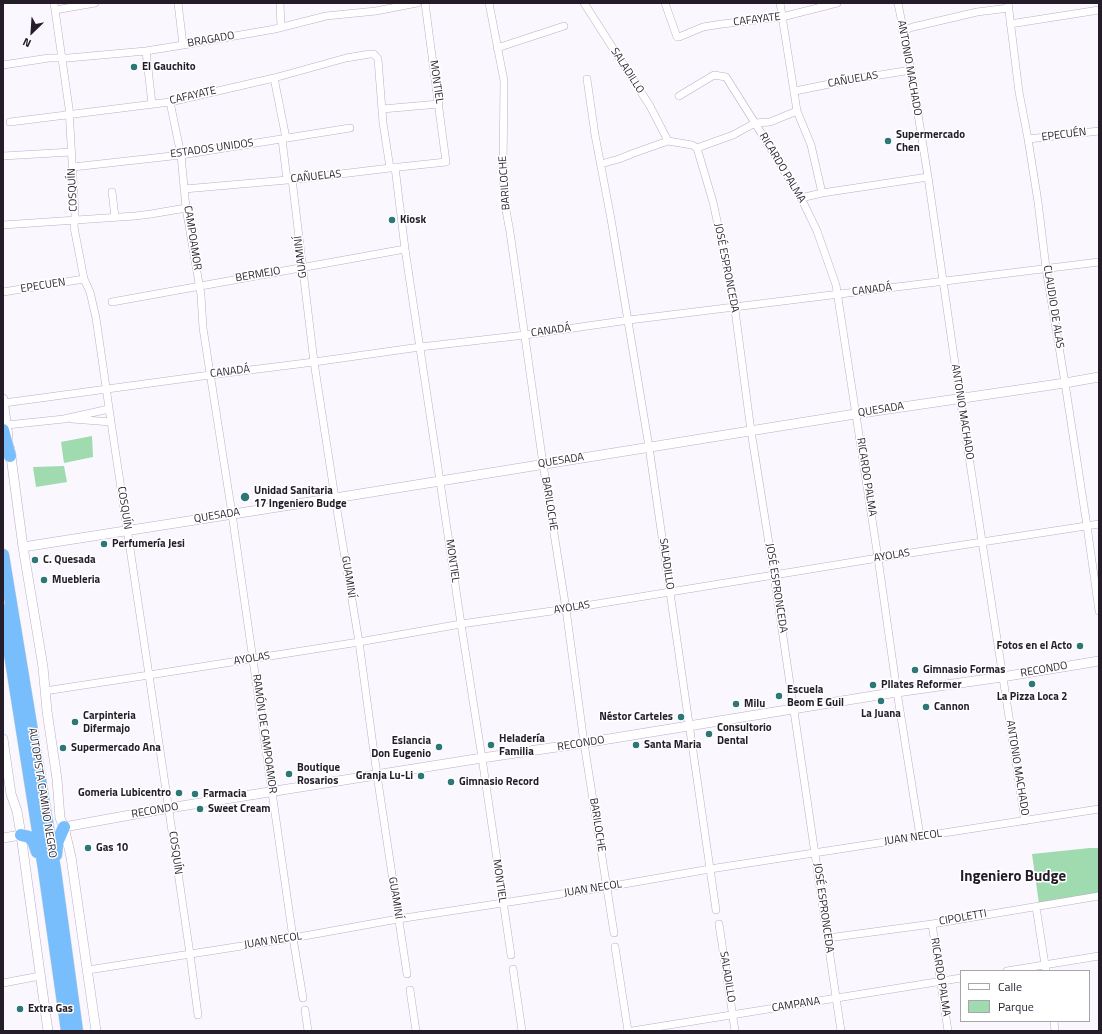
<!DOCTYPE html>
<meta charset="utf-8">
<style>
body{margin:0}
#map{position:relative;width:1102px;height:1034px;overflow:hidden;background:#fbf7fe;font-family:"Titillium Web",sans-serif}
canvas{display:block}
.frame{position:absolute;inset:0;border:4px solid #241d29;pointer-events:none}
.legend{position:absolute;left:960px;top:970px;width:130px;height:52px;box-sizing:border-box;background:#fff;border:1px solid #a7a5a9;margin:0;padding:5px 7px;list-style:none;font-size:12px;color:#241d29}
.legend li{display:flex;align-items:center;gap:8px;height:20px}
.legend b{width:20px;border:1px solid #a7a5a9}
.north{position:absolute;left:12px;top:12px;width:40px;height:40px;-webkit-text-stroke:3px #fff;paint-order:stroke;rotate:205deg;font-size:11px;font-weight:700;line-height:16px;text-align:center;color:#241d29}
.north::after{content:'';display:block;margin:auto;width:14px;height:18px;background:#241d29;clip-path:polygon(50% 0,100% 100%,50% 72%,0 100%)}
</style>
<div id="map">
<canvas width="1102" height="1034"></canvas>
<div class="frame"></div>
<ul class="legend">
<li><b style="height:5px;background:#fff"></b>Calle</li>
<li><b style="height:11px;background:#a0daaf"></b>Parque</li>
</ul>
<div class="north">N</div>
</div>
<script>
const context = document.querySelector('canvas').getContext('2d');
context.lineJoin = 'round';
function fill(path, color) { context.fillStyle = color; context.fill(path, 'evenodd'); }
const poly = rows => new Path2D(rows.map(r => 'M' + r).join(''));
function stroke(path, color, width, dash) { context.strokeStyle = color; context.lineWidth = width; context.lineCap = dash ? 'butt' : 'round'; context.setLineDash(dash || []); context.stroke(path); }
function label(font, color, halo, rows, align = 'center') {
  context.font = font + ' "Titillium Web",sans-serif'; context.lineWidth = 3; context.setLineDash([]); context.textBaseline = 'middle'; context.strokeStyle = halo; context.fillStyle = color; for (const [text, x, y, turn = 0] of rows) {
    context.save(); context.translate(x, y); context.rotate((+turn || 0) * Math.PI / 180); context.textAlign = isNaN(turn) ? turn : align; if (halo) context.strokeText(text, 0, 0); context.fillText(text, 0, 0); context.restore();
  }
}
const green = poly([
 [92,436,93,457,64,463,61,442],
 [64,466,67,482,36,487,33,467],
 [1090,848,1099,848,1099,893,1039,904,1032,854]
]);
const street = poly([
 [54,3,69,108,75,215,74,227,84,279,90,292,96,318,111,422,149,675,190,954,198,1015],
 [178,3,183,45],
 [280,3,281,27],
 [489,3,504,81,503,171,505,205,510,232,543,464,566,609,584,743,614,933],
 [584,3,650,106,668,141],
 [665,3,677,37,679,37,703,27,722,24,782,17,837,3],
 [780,3,797,111,811,145,822,193],
 [898,3,911,70,928,177,960,398,1025,821],
 [1008,3,1019,92,1028,139,1038,202,1046,268,1065,383,1087,526,1099,611],
 [55,10,95,3],
 [1010,24,1099,10],
 [902,31,913,27,977,12,1009,8],
 [497,48,564,26],
 [146,51,152,104],
 [3,65,49,58,68,58,146,51,183,45,275,29,326,16,376,11,417,3],
 [274,78,286,138],
 [587,79,595,135,611,219,649,447,716,910],
 [795,91,849,80,911,70],
 [679,96,714,75,726,77,755,123,802,200,817,231,836,285,878,558,897,692,920,836],
 [170,102,181,155,186,208,201,295,203,328,232,514,293,938,303,998],
 [382,109,439,104],
 [10,122,170,102,274,78,346,58,370,54,374,54,378,59,383,123,390,168],
 [282,139,287,180],
 [1028,139,1099,131],
 [697,148,713,202,733,295,751,431,774,575,841,1031],
 [3,156,71,152],
 [601,164,619,159,634,153,668,141,692,145,697,148,733,135,755,123,770,122,797,111],
 [73,167,181,155,350,128],
 [395,167,405,249,440,481,461,624,482,758,511,955],
 [292,179,314,362,335,498,359,642,377,775,407,974],
 [184,189,299,179,390,168,446,162,425,3],
 [112,192,115,217],
 [802,200,805,197,822,193,928,177],
 [3,225,135,216,151,214,186,208],
 [3,292,84,279],
 [112,302,405,249],
 [4,403,210,375,314,362,420,347,525,335,629,320,1099,262],
 [72,419,111,422],
 [7,425,64,419,109,409],
 [45,691,149,675,359,642,461,624,566,609,878,558,1099,524],
 [1036,907,1046,971],
 [719,924,735,1031],
 [932,924,948,1031],
 [828,938,932,924,1099,896],
 [615,947,628,1031],
 [513,969,522,1031],
 [88,970,293,938,398,919,607,887,710,869,1099,809],
 [1007,971,1099,956],
 [3,983,40,976],
 [410,990,416,1031],
 [305,1010,308,1031],
 [1054,1021,1055,1031],
 [632,1031,961,978]
]);
const secondary = poly([
 [3,399,8,437],
 [10,449,23,547,43,667,47,711,57,779,60,818,64,827,71,857,96,1031],
 [23,547,335,498,440,481,855,414,1065,383,1099,377],
 [3,739,11,794,17,811,21,835,48,1031],
 [64,827,169,808,482,758,584,743,897,692,1002,677,1099,661],
 [3,838,21,835]
]);
const highway = poly([
 [3,430,10,456],
 [3,555,55,870,77,1031],
 [3,610,44,869,67,1031],
 [21,835,29,837,32,840,34,843,37,852],
 [56,855,57,843,64,827]
]);
const markers = [
 [134,67,4,"#2d7776"],
 [888,141,4,"#2d7776"],
 [392,220,4,"#2d7776"],
 [245,497,5,"#2d7776"],
 [104,544,4,"#2d7776"],
 [35,560,4,"#2d7776"],
 [44,580,4,"#2d7776"],
 [1080,646,4,"#2d7776"],
 [915,670,4,"#2d7776"],
 [1032,684,4,"#2d7776"],
 [873,685,4,"#2d7776"],
 [779,696,4,"#2d7776"],
 [881,701,4,"#2d7776"],
 [736,704,4,"#2d7776"],
 [926,707,4,"#2d7776"],
 [681,717,4,"#2d7776"],
 [75,722,4,"#2d7776"],
 [709,734,4,"#2d7776"],
 [491,745,4,"#2d7776"],
 [636,745,4,"#2d7776"],
 [439,747,4,"#2d7776"],
 [63,748,4,"#2d7776"],
 [289,774,4,"#2d7776"],
 [421,776,4,"#2d7776"],
 [451,782,4,"#2d7776"],
 [179,793,4,"#2d7776"],
 [195,794,4,"#2d7776"],
 [200,809,4,"#2d7776"],
 [88,848,4,"#2d7776"],
 [20,1009,4,"#2d7776"]
];
const streetNames = [
 ["CAFAYATE",757,20,-7],
 ["BRAGADO",211,40,-10],
 ["ANTONIO MACHADO",909,68,80],
 ["SALADILLO",627,71,57],
 ["CAÑUELAS",853,80,-10],
 ["MONTIEL",436,82,82],
 ["CAFAYATE",193,96,-13],
 ["EPECUÉN",1064,135,-7],
 ["ESTADOS UNIDOS",212,149,-8],
 ["RICARDO PALMA",782,168,59],
 ["CAÑUELAS",316,177,-6],
 ["BARILOCHE",505,183,-94],
 ["COSQUÍN",73,190,-93],
 ["CAMPOAMOR",192,238,81],
 ["GUAMINÍ",301,257,-97],
 ["JOSÉ ESPRONCEDA",726,268,79],
 ["BERMEJO",258,275,-10],
 ["EPECUEN",43,286,-9],
 ["CANADÁ",872,290,-7],
 ["CLAUDIO DE ALAS",1053,307,81],
 ["CANADÁ",551,331,-8],
 ["CANADÁ",230,372,-7],
 ["QUESADA",881,410,-9],
 ["ANTONIO MACHADO",962,412,81],
 ["QUESADA",561,461,-9],
 ["RICARDO PALMA",866,477,81],
 ["BARILOCHE",549,504,81],
 ["COSQUÍN",124,508,81],
 ["QUESADA",217,516,-9],
 ["AYOLAS",892,556,-9],
 ["MONTIEL",452,561,82],
 ["SALADILLO",666,564,82],
 ["GUAMINÍ",348,577,81],
 ["JOSÉ ESPRONCEDA",776,588,81],
 ["AYOLAS",572,608,-9],
 ["AYOLAS",252,659,-9],
 ["RECONDO",1044,670,-10],
 ["RAMÓN DE CAMPOAMOR",264,734,82],
 ["RECONDO",581,744,-9],
 ["ANTONIO MACHADO",1017,768,81],
 ["AUTOPISTA CAMINO NEGRO",42,793,81],
 ["RECONDO",155,811,-10],
 ["BARILOCHE",597,825,81],
 ["JUAN NECOL",913,838,-8],
 ["COSQUÍN",175,853,82],
 ["MONTIEL",499,881,82],
 ["JUAN NECOL",593,889,-9],
 ["GUAMINÍ",395,898,81],
 ["JOSÉ ESPRONCEDA",823,908,82],
 ["CIPOLETTI",963,918,-10],
 ["JUAN NECOL",273,941,-9],
 ["SALADILLO",727,977,81],
 ["RICARDO PALMA",940,977,81],
 ["CAMPANA",796,1005,-9]
];
const poiNames = [
 ["El Gauchito",142,67],
 ["Supermercado",896,135],
 ["Chen",896,148],
 ["Kiosk",400,220],
 ["Unidad Sanitaria",254,491],
 ["17 Ingeniero Budge",254,504],
 ["Perfumería Jesi",112,544],
 ["C. Quesada",43,560],
 ["Muebleria",52,580],
 ["Fotos en el Acto",1072,646,"right"],
 ["Gimnasio Formas",923,670],
 ["PIlates Reformer",881,685],
 ["Escuela",787,690],
 ["Beom E Guil",787,703],
 ["La Pizza Loca 2",1032,697,"center"],
 ["Milu",744,704],
 ["Cannon",934,707],
 ["La Juana",881,714,"center"],
 ["Carpinteria",83,716],
 ["Difermajo",83,729],
 ["Néstor Carteles",673,717,"right"],
 ["Consultorio",717,728],
 ["Dental",717,741],
 ["Heladería",499,739],
 ["Familia",499,752],
 ["Eslancia",431,741,"right"],
 ["Don Eugenio",431,754,"right"],
 ["Santa Maria",644,745],
 ["Supermercado Ana",71,748],
 ["Boutique",297,768],
 ["Rosarios",297,781],
 ["Granja Lu-Li",413,776,"right"],
 ["Gimnasio Record",459,782],
 ["Gomeria Lubicentro",171,793,"right"],
 ["Farmacia",203,794],
 ["Sweet Cream",208,809],
 ["Gas 10",96,848],
 ["Extra Gas",28,1009]
];
const districtNames = [
 ["Ingeniero Budge",1013,877]
];
fill(green, '#a0daaf');
stroke(street, '#beaccc', 8);
stroke(secondary, '#beaccc', 10);
stroke(highway, '#d8d6d8', 13);
stroke(street, '#fff', 7);
stroke(secondary, '#fff', 9);
stroke(highway, '#78bdfc', 12);
for (const [x, y, r, color] of markers) { const dot = new Path2D(); dot.arc(x, y, r, 0, 2 * Math.PI); context.fillStyle = color; context.fill(dot); stroke(dot, '#fff', 1.5); }
label('11px', '#241d29', '#fff', streetNames);
label('bold 11px', '#241d29', '#fff', poiNames, 'left');
label('bold 15px', '#241d29', '#fff', districtNames);
</script>
